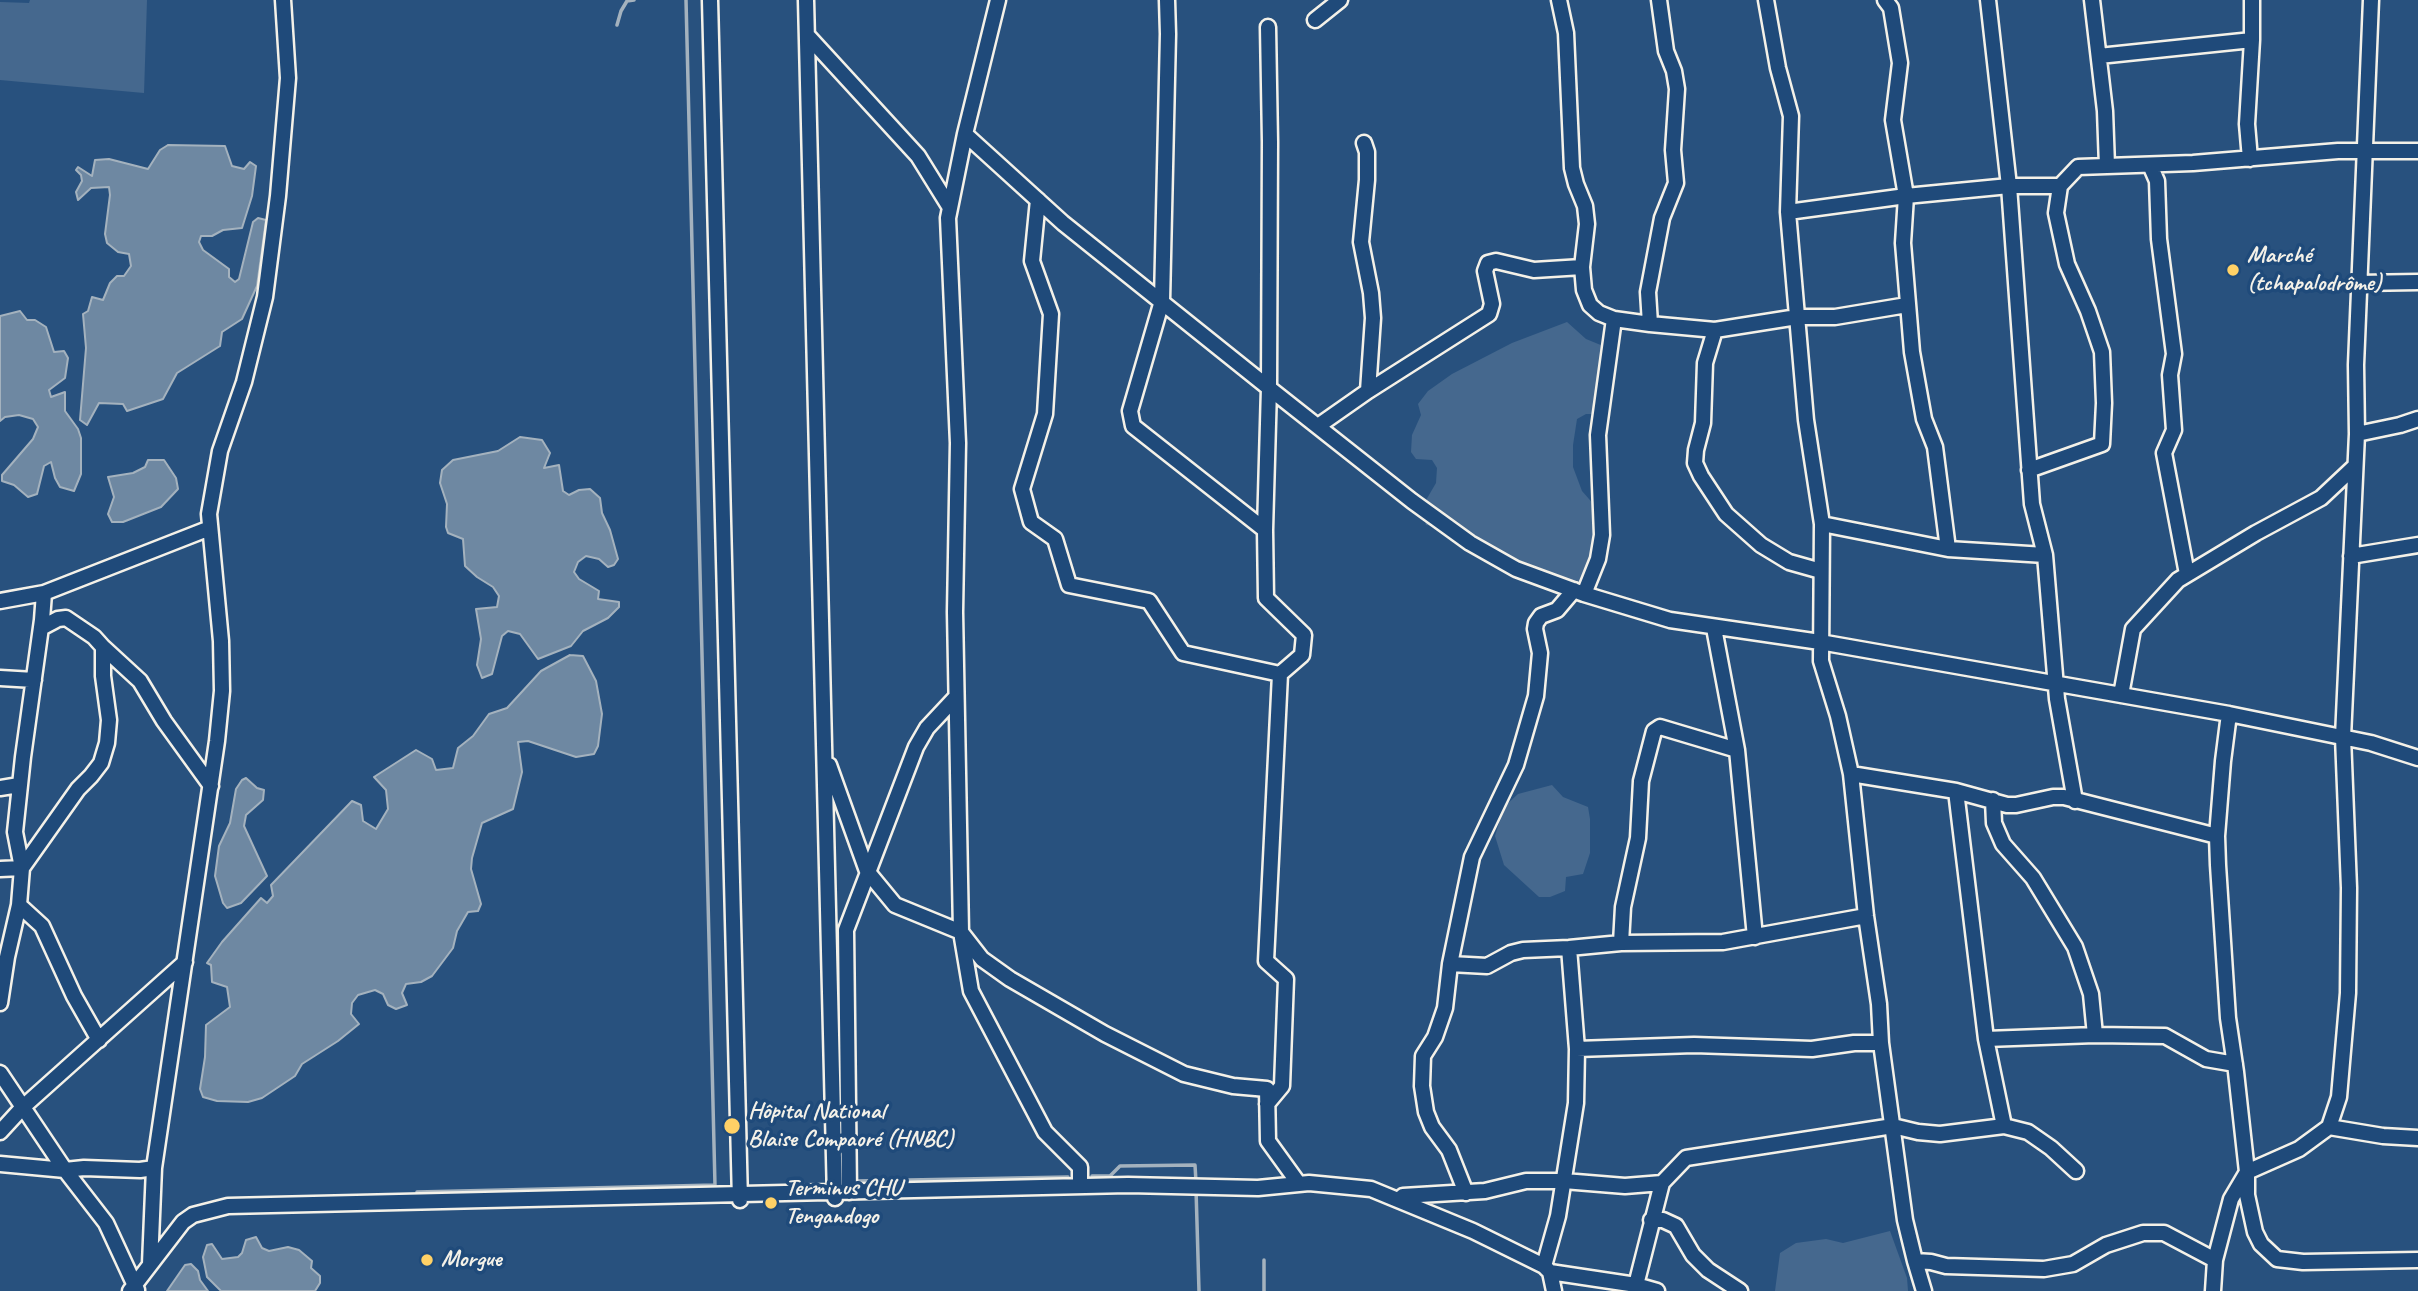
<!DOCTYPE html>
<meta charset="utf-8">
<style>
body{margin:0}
canvas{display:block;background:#28517e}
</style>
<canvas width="2418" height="1291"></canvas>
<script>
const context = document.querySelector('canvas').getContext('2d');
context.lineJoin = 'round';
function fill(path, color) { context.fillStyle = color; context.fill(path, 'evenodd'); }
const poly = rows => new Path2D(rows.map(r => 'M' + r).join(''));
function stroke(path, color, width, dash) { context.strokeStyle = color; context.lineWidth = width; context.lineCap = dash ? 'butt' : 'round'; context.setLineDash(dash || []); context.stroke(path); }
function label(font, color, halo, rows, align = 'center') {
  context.font = font + ' Caveat,sans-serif'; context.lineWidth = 7; context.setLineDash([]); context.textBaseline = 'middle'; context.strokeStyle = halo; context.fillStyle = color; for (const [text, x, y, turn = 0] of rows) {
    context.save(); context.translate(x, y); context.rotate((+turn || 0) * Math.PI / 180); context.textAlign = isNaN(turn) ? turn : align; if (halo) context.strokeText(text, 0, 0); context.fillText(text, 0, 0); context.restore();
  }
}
const green = poly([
 [30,0,147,0,144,93,0,80,0,2,29,3],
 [1567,322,1586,339,1608,348,1595,414,1586,414,1577,419,1573,445,1573,467,1582,491,1596,507,1597,530,1593,563,1583,585,1564,586,1484,556,1472,535,1456,529,1426,525,1422,507,1436,483,1437,468,1432,460,1416,459,1411,452,1412,435,1421,415,1418,404,1428,391,1452,374,1512,343],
 [1552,785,1563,797,1588,807,1590,819,1590,853,1583,874,1566,877,1565,891,1550,897,1539,897,1504,865,1495,836,1504,807,1518,794],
 [1890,1231,1907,1278,1908,1291,1775,1291,1780,1253,1796,1243,1826,1239,1843,1243]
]);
const water = poly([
 [168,145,225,146,232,166,244,169,250,162,256,166,252,196,242,228,223,230,212,236,201,236,199,242,203,250,229,269,229,277,235,282,239,279,253,222,258,218,266,220,257,286,242,319,222,332,220,346,177,373,163,399,127,411,123,404,99,403,87,425,80,420,86,348,83,314,88,311,92,297,103,300,110,283,117,276,124,276,131,266,129,254,118,252,107,243,105,234,110,195,109,187,91,188,78,200,76,192,82,181,81,175,76,170,78,167,92,176,95,160,109,159,148,169,160,150,168,145],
 [20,311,27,320,35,320,46,327,54,352,64,351,68,358,65,378,49,390,51,397,65,392,65,411,78,429,81,438,81,474,74,491,60,487,55,478,51,462,44,466,37,494,28,497,14,485,2,481,2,475,33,439,38,427,33,419,19,415,5,417,0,421,0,316,20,311],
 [520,437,542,440,550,453,544,468,559,465,563,491,569,495,579,490,590,489,600,498,602,513,610,530,618,559,614,565,608,567,599,559,586,556,578,562,574,572,579,579,599,591,598,599,619,602,619,607,608,618,583,631,571,646,538,659,520,634,508,631,502,636,492,674,482,678,477,665,481,639,476,609,497,607,499,596,493,587,477,577,465,566,463,539,448,533,446,527,447,504,440,483,442,470,453,460,498,451,520,437],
 [148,460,164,460,176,478,178,489,161,507,123,522,112,522,108,514,114,497,108,477,133,473,145,467,148,460],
 [570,655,583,656,596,681,602,714,598,746,594,754,576,757,528,741,518,742,522,772,513,809,482,823,472,858,471,869,481,904,478,911,468,912,457,931,453,948,432,976,421,982,406,984,402,993,407,1005,396,1009,388,1005,383,994,375,990,358,995,352,1003,351,1014,359,1024,338,1041,302,1064,295,1076,262,1098,248,1102,217,1101,203,1097,200,1089,205,1057,206,1025,230,1007,227,987,212,982,211,965,207,963,222,942,261,898,267,903,273,896,271,885,352,801,361,805,363,821,376,829,388,809,386,790,374,777,416,750,432,759,436,770,453,768,458,748,473,736,489,714,507,708,541,671,570,655],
 [246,778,257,788,264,790,263,800,246,815,244,826,267,876,241,903,227,908,223,903,215,876,219,846,230,823,236,789,242,780,246,778],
 [256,1237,262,1248,269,1251,288,1247,299,1250,312,1261,311,1268,320,1276,320,1283,315,1291,221,1291,207,1277,203,1257,207,1245,212,1244,222,1259,238,1257,242,1253,246,1240,256,1237],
 [191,1264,198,1271,200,1280,208,1291,167,1291,185,1265,191,1264]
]);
const stream = poly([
 [617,25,621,11,627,1,634,0],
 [1092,1176,1110,1176,1120,1166,1195,1165,1196,1182],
 [856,1181,1068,1177],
 [1196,1189,1199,1291],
 [417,1192,715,1185,686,0],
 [1264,1260,1264,1291]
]);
const minor = poly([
 [710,0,740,1200],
 [806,0,835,1198],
 [998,0,965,134,948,218,958,443,955,612,961,932,971,991,1045,1132,1080,1167,1080,1186],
 [1167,0,1168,34,1162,301,1130,411,1133,426,1265,530],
 [1559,0,1566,33,1572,168,1576,184,1585,206,1587,224,1582,267],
 [1766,0,1778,68,1791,116,1788,212,1806,420,1822,524,1821,661,1838,716,1851,774,1866,916,1879,1004,1881,1043,1905,1220,1915,1261,1924,1291],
 [1885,0,1891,8,1900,63,1893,120,1906,196,1903,243,1912,352,1924,419,1935,447,1948,549],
 [1988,0,2009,186,2032,504,2045,555,2057,699,2075,801],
 [2092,0,2105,111,2107,166],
 [1315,20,1340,0],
 [1268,27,1270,142,1269,388,1265,530,1266,598,1304,635,1302,655,1280,674],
 [807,35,918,156,949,206],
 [2099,56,2252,40],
 [965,134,1063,223,1269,388,1412,501,1470,543,1516,569,1584,594,1670,620,1820,642,2229,714,2371,743,2418,758],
 [2250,159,2247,124,2252,40,2252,0],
 [2150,165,2157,181,2159,239,2174,354,2170,375,2174,430,2164,453,2187,574],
 [1038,200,1032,261,1051,314,1045,414,1022,489,1031,522,1055,539,1069,585,1149,601,1183,653,1280,674,1266,961,1286,979,1282,1086,1267,1104],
 [1788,212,1906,196,2009,186,2060,186,2078,167,2193,163,2338,151,2418,151],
 [2359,283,2418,282],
 [1650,324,1648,292,1662,218,1676,183,1673,150,1677,89,1674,71,1666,51,1659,0],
 [1715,330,1705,363,1703,423,1696,450,1695,463,1701,476,1726,514,1761,545,1789,562,1821,571],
 [1368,391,1489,314,1492,304,1485,271,1488,263,1496,261,1534,270,1582,267,1584,290,1590,305,1599,313,1614,319,1650,324,1715,330,1797,317,1835,317,1907,305],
 [1318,426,1368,391,1373,318,1371,293,1361,242,1367,180,1367,152,1364,143],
 [2357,434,2400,425,2418,419],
 [2029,470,2102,444,2104,403,2102,352,2088,311,2067,264,2056,213,2060,186],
 [1822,524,1948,549,2045,555],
 [2351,556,2418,545],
 [1584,594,1598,559,1602,535,1598,435,1614,319],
 [0,601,44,593,210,528],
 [1714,628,1737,750,1755,937],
 [103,647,140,681,164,721,211,786],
 [0,678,34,680],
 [2121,695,2133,629,2178,580,2256,533,2321,498,2354,467],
 [2229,714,2223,761,2217,836,2218,865,2228,1018,2236,1072,2247,1172,2247,1195,2255,1232,2261,1244,2277,1259,2303,1262,2418,1260],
 [829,765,867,871,895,905,961,932,982,959,1010,979,1105,1034,1184,1074,1233,1086,1267,1089,1268,1141,1299,1184],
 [1851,774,1956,791,2007,805,2016,805,2053,797,2064,797,2217,836],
 [0,788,19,785],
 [1956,791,1986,1039,2004,1126],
 [1993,800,1994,823,2003,844,2033,878,2075,947,2091,994,2095,1035],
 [0,869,22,868,78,789,91,776,101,763,107,743,109,720,103,676,103,647,94,637,66,618,58,619,41,628],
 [19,905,42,926,74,996,99,1040],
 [1621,943,1623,907,1638,838,1641,781,1654,731,1660,727,1737,750],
 [1450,964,1487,966,1511,953,1523,950,1569,948,1621,943,1723,942,1866,916],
 [0,1003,7,957,19,905,22,868,15,832,23,757,42,620,44,593],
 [1986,1039,2095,1035,2165,1036,2206,1059,2235,1064],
 [1577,1049,1694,1045,1812,1049,1854,1043,1881,1043],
 [0,1073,65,1170,106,1223,137,1290],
 [2329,1127,2383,1136,2418,1138],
 [0,1132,23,1107,185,962],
 [0,1164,65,1170,84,1168,140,1170,154,1168],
 [849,1192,846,930,916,747,927,728,956,697],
 [1466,1193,1449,1150,1432,1127,1426,1112,1422,1086,1423,1056,1435,1037,1445,1008,1450,964,1472,857,1516,765,1536,696,1540,653,1535,629,1536,623,1541,616,1557,610,1574,590],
 [1400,1199,1403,1196,1485,1191,1526,1181,1564,1181,1625,1186,1662,1183],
 [1651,1220,1663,1220,1676,1226,1693,1255,1708,1270,1740,1291],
 [1915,1261,1931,1262,1946,1266,2044,1269,2073,1264,2106,1245,2143,1233,2164,1233,2215,1260],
 [150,1264,154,1168,217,741,222,691,221,641,209,514,220,451,244,382,265,297,278,196,288,78,283,0],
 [1544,1266,1558,1216,1576,1103,1577,1049,1569,948],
 [1550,1272,1636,1285,1657,1291],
 [1636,1285,1662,1183,1686,1158,1893,1126,1918,1132,1940,1134,2004,1126,2028,1132,2051,1148,2076,1171],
 [130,1291,183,1222,193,1215,228,1206,1128,1185,1258,1188,1309,1183,1371,1189,1473,1231,1544,1266,1550,1272,1554,1291],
 [2213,1291,2215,1260,2231,1199,2247,1172,2299,1149,2329,1127,2339,1097,2348,993,2349,888,2343,737,2357,434,2356,365,2371,0]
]);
const markers = [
 [2233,270,7,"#ffd166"],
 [732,1126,9,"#ffd166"],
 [771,1203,7,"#ffd166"],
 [427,1260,7,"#ffd166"]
];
const poiNames = [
 ["Marché",2247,256],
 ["(tchapalodrôme)",2247,284],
 ["Hôpital National",748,1112],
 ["Blaise Compaoré (HNBC)",748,1140],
 ["Terminus CHU",785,1189],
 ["Tengandogo",785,1217],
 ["Morgue",441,1260]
];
fill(green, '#45688e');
fill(water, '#6e88a2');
stroke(water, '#a4b2be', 2);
stroke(stream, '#a4b2be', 3.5);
stroke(minor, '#f4f1e8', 19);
stroke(minor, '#1f4a7a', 14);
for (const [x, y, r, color] of markers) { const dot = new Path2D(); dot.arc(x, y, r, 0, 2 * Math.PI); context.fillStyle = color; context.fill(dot); stroke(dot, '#1f4a7a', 2.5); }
label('bold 24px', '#f4f1e8', '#1f4a7a', poiNames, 'left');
</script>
